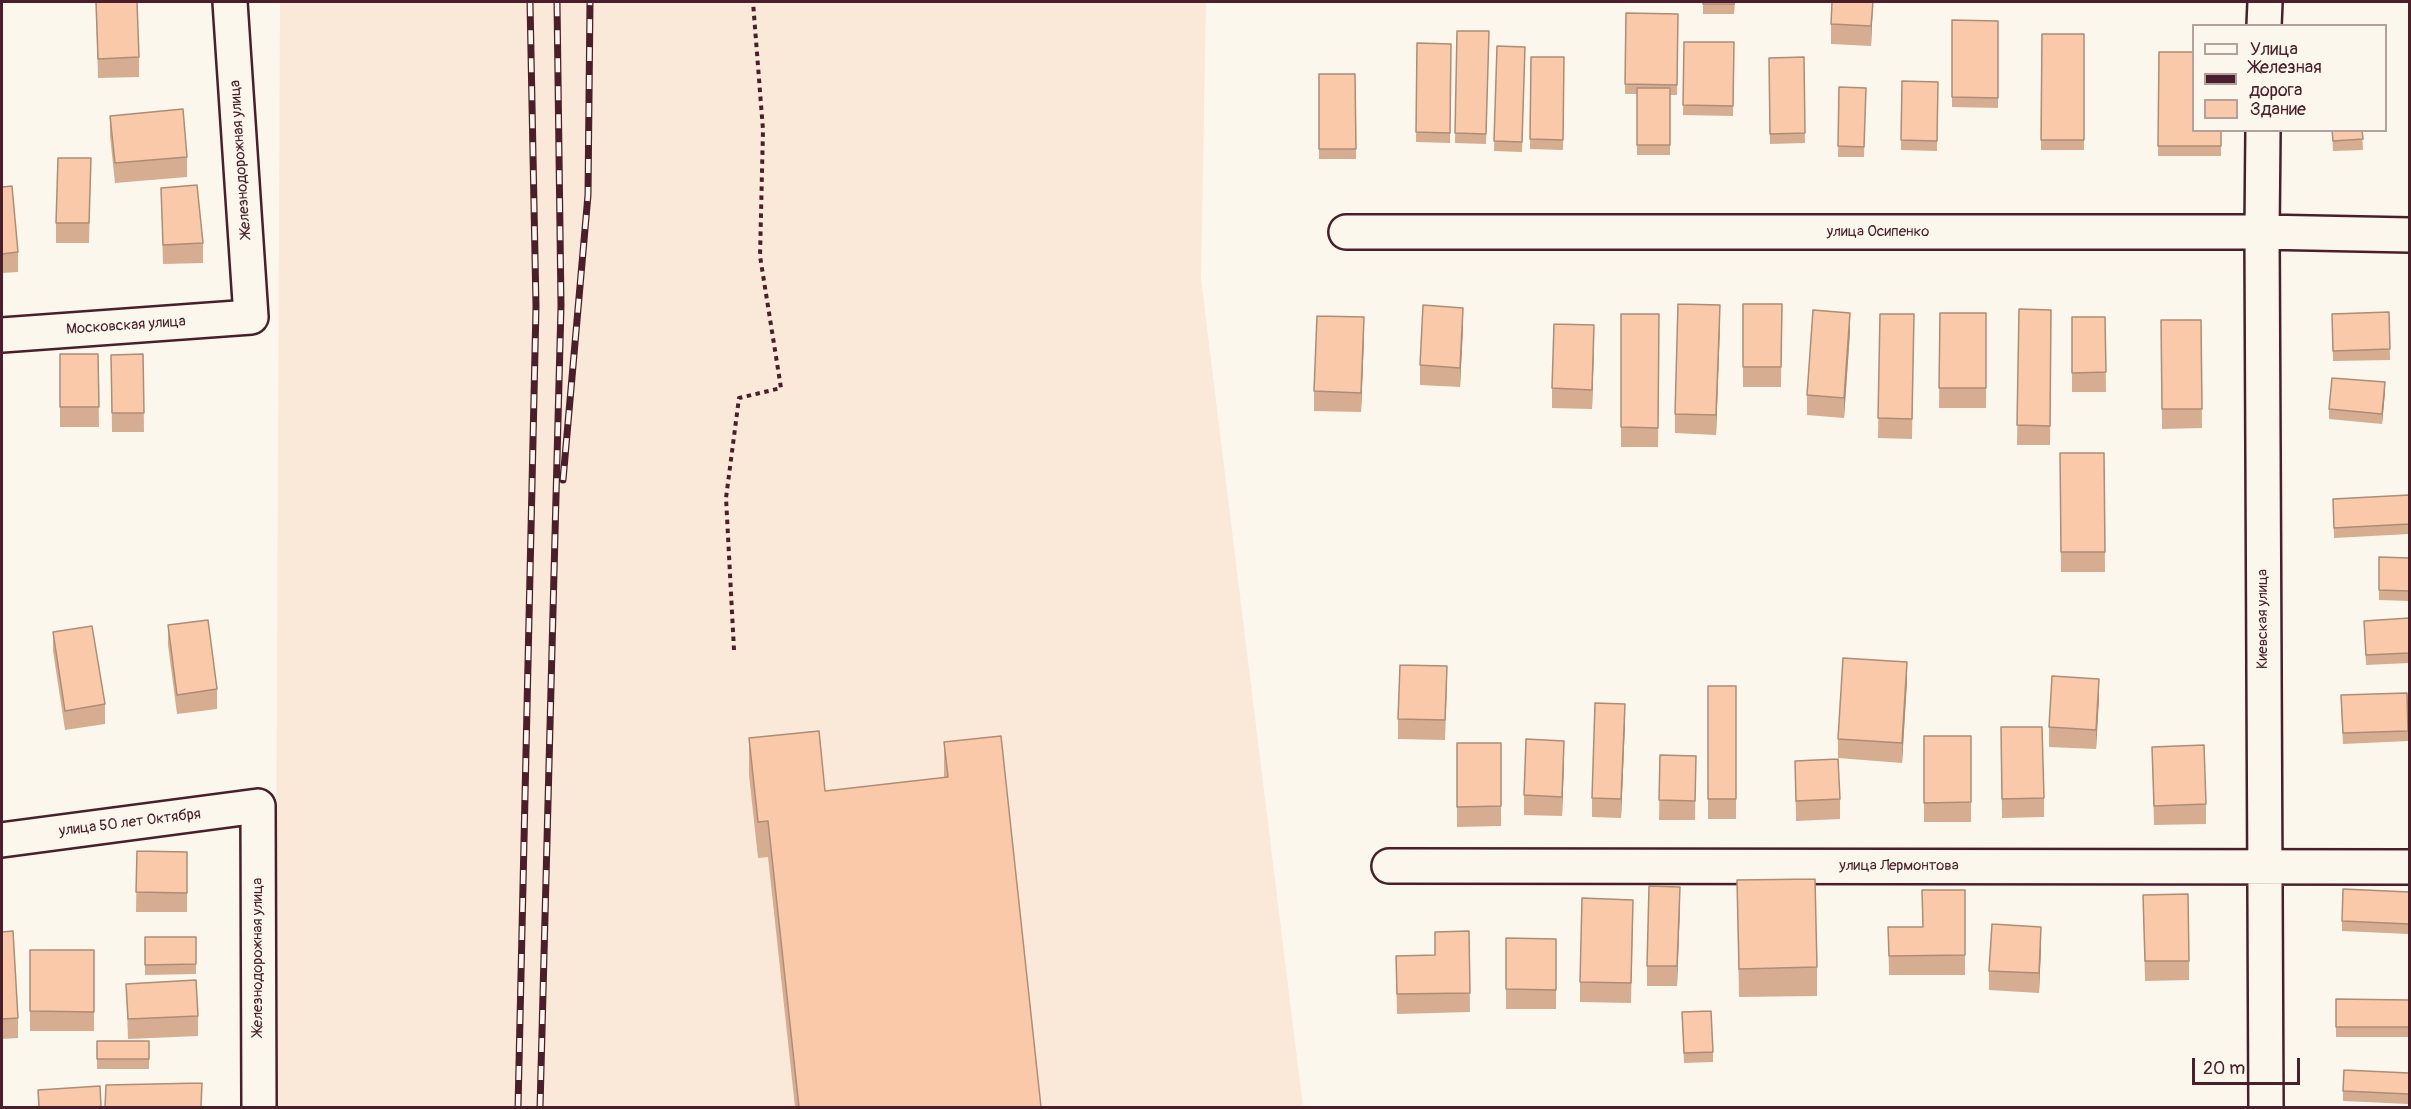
<!DOCTYPE html>
<meta charset="utf-8">
<style>
body{margin:0}
#map{position:relative;width:2411px;height:1109px;overflow:hidden;background:#fbf7ec;font-family:Pangolin,sans-serif}
canvas{display:block}
.frame{position:absolute;inset:0;border:3px solid #4a1f2b;pointer-events:none}
.legend{position:absolute;left:2192px;top:24px;width:195px;height:108px;box-sizing:border-box;background:#fbf7ec;border:2px solid #b4a19f;margin:0;padding:8px 10px;list-style:none;font-size:18px;color:#4a1f2b}
.legend li{display:flex;align-items:center;gap:12px;height:30px}
.legend b{width:30px;border:2px solid #b4a19f}
.scale{position:absolute;left:2192px;top:1058px;width:108px;height:27px;box-sizing:border-box;border:3px solid #4a1f2b;border-top:0;padding-left:8px;font-size:18px;line-height:21px;white-space:nowrap;color:#4a1f2b;-webkit-text-stroke:4px #fbf7ec;paint-order:stroke}
</style>
<div id="map">
<canvas width="2411" height="1109"></canvas>
<div class="frame"></div>
<ul class="legend">
<li><b style="height:8px;background:#fbf7ec"></b>Улица</li>
<li><b style="height:8px;background:#4a1f2b"></b>Железная дорога</li>
<li><b style="height:16px;background:#f9c9a9"></b>Здание</li>
</ul>
<div class="scale">20 m</div>
</div>
<script>
const context = document.querySelector('canvas').getContext('2d');
context.lineJoin = 'round';
function fill(path, color) { context.fillStyle = color; context.fill(path, 'evenodd'); }
const poly = rows => new Path2D(rows.map(r => 'M' + r).join(''));
function stroke(path, color, width, dash) { context.strokeStyle = color; context.lineWidth = width; context.lineCap = dash ? 'butt' : 'round'; context.setLineDash(dash || []); context.stroke(path); }
function label(font, color, halo, rows, align = 'center') {
  context.font = font + ' Pangolin,sans-serif'; context.lineWidth = 4.5; context.setLineDash([]); context.textBaseline = 'middle'; context.strokeStyle = halo; context.fillStyle = color; for (const [text, x, y, turn = 0] of rows) {
    context.save(); context.translate(x, y); context.rotate((+turn || 0) * Math.PI / 180); context.textAlign = isNaN(turn) ? turn : align; if (halo) context.strokeText(text, 0, 0); context.fillText(text, 0, 0); context.restore();
  }
}
const built = poly([
 [280,2,1206,2,1201,279,1303,1107,275,1108]
]);
const path = poly([
 [734,650,726,498,739,398,781,388,760,256,763,130,753,2]
]);
const street = poly([
 [2264,26,2265,2],
 [2263,130,2262,232,2266,1108],
 [1346,232,2262,232,2410,235],
 [2,335,251,317,230,2],
 [2,840,258,806,259,1108],
 [1389,866,2410,867]
]);
const rail = poly([
 [563,480,588,195,590,2],
 [518,1108,536,307,530,2],
 [540,1108,561,306,557,2]
]);
const wall = poly([
 [96,2,139,57,139,77,98,78],
 [1703,2,1735,2,1734,14,1703,14],
 [1873,2,1871,46,1831,44,1831,24],
 [1626,13,1678,14,1677,95,1670,95,1670,155,1637,155,1637,94,1625,94],
 [1952,20,1998,21,1998,108,1952,107],
 [1457,31,1489,31,1486,144,1455,143],
 [2042,34,2084,34,2084,150,2041,150],
 [1684,42,1734,42,1733,116,1683,115],
 [1417,43,1451,44,1450,143,1416,142],
 [1497,46,1525,47,1522,152,1494,151],
 [2159,52,2221,130,2221,156,2158,156],
 [1531,57,1564,57,1563,150,1530,149],
 [1804,57,1805,143,1770,144,1769,58],
 [1319,74,1355,74,1356,159,1319,159],
 [1902,81,1938,82,1937,151,1901,150],
 [1839,87,1866,88,1864,157,1838,157],
 [110,116,187,157,187,177,115,183,110,136],
 [2332,130,2362,130,2363,150,2333,151],
 [91,158,89,243,56,243,56,223],
 [2,187,18,252,18,272,2,273],
 [161,188,203,243,203,263,163,264],
 [1743,304,1782,304,1781,387,1743,387],
 [2019,309,2051,310,2050,445,2017,445],
 [2389,312,2390,360,2333,361,2332,314],
 [1940,313,1986,313,1986,408,1939,408],
 [1621,314,1659,314,1658,447,1621,447],
 [1880,314,1914,314,1912,439,1878,438],
 [2072,317,2105,317,2106,392,2072,392],
 [2161,320,2201,320,2202,428,2162,429],
 [1720,325,1716,435,1675,433,1675,414],
 [1463,327,1460,387,1420,385,1420,365],
 [1850,332,1844,418,1807,415,1807,395],
 [1364,337,1361,412,1314,411,1314,391],
 [1594,345,1592,409,1552,408,1552,388],
 [60,354,98,354,99,427,60,427],
 [143,354,144,432,112,432,111,355],
 [2385,392,2382,424,2329,419,2329,409],
 [2060,453,2104,453,2105,572,2061,572],
 [2409,495,2409,538,2409,534,2334,538,2333,499],
 [2379,557,2409,558,2409,601,2379,600],
 [2409,618,2409,663,2366,665,2364,621],
 [168,625,217,689,217,709,177,714,168,645],
 [53,632,105,704,105,724,65,730,53,651],
 [1907,681,1902,763,1838,758,1838,739],
 [1447,686,1445,740,1398,739,1398,719],
 [1708,686,1736,686,1736,819,1708,819],
 [2099,698,2096,749,2049,747,2049,727],
 [2341,705,2408,731,2408,741,2343,744],
 [1625,723,1621,818,1592,817,1592,798],
 [1924,736,1971,736,1971,822,1924,822],
 [749,738,825,791,944,778,944,742,1041,1107,795,1107,768,857,758,858,749,775],
 [1457,743,1501,743,1501,826,1457,827],
 [2001,747,2044,798,2044,817,2002,818],
 [2152,747,2206,804,2206,824,2154,825],
 [1660,755,1696,756,1695,820,1659,820],
 [1564,760,1562,816,1524,815,1524,795],
 [1795,761,1840,799,1840,819,1796,821],
 [137,851,187,852,187,912,136,912],
 [1737,880,1817,967,1817,996,1739,997],
 [1965,890,1965,975,1889,975,1888,927,1922,927],
 [2409,892,2409,934,2342,931,2342,921],
 [2143,895,2189,961,2189,980,2145,981],
 [1680,907,1677,986,1647,986,1647,966],
 [1633,919,1631,1003,1580,1002,1580,982],
 [1469,931,1470,1012,1397,1014,1396,956,1435,955],
 [2,932,18,1018,18,1038,2,1039],
 [145,937,196,937,196,974,145,975],
 [1506,938,1556,939,1556,1009,1506,1009],
 [2041,947,2039,993,1989,990,1989,971],
 [30,950,94,950,94,1031,30,1031],
 [126,984,198,1016,198,1036,128,1039],
 [2336,999,2409,1000,2409,1037,2336,1037],
 [1682,1012,1713,1052,1713,1062,1684,1063],
 [97,1041,149,1041,149,1069,97,1069],
 [2409,1073,2409,1104,2343,1101,2343,1091]
]);
const shadedWall = poly([
 [1873,2,1871,46,1871,26],
 [1720,305,1720,325,1716,435,1716,415],
 [1463,308,1463,327,1460,387,1460,368],
 [1850,313,1850,332,1844,418,1844,398],
 [1364,317,1364,337,1361,412,1361,393],
 [1594,325,1594,345,1592,409,1592,390],
 [2385,382,2385,392,2382,424,2382,414],
 [1907,662,1907,681,1902,763,1902,743],
 [2099,679,2099,698,2096,749,2096,730],
 [1625,704,1625,723,1621,818,1621,799],
 [1564,741,1564,760,1562,816,1562,797],
 [1680,887,1680,907,1677,986,1677,966],
 [2041,927,2041,947,2039,993,2039,973]
]);
const building = poly([
 [96,2,137,2,139,57,98,59,96,2],
 [1703,2,1735,2,1734,4,1703,4,1703,2],
 [1832,2,1873,2,1871,26,1831,24,1832,2],
 [1626,13,1678,14,1677,85,1625,84,1626,13],
 [1952,20,1998,21,1998,98,1952,97,1952,20],
 [1457,31,1489,31,1486,134,1455,133,1457,31],
 [2042,34,2084,34,2084,140,2041,140,2042,34],
 [1684,42,1734,42,1733,106,1683,105,1684,42],
 [1417,43,1451,44,1450,133,1416,132,1417,43],
 [1497,46,1525,47,1522,142,1494,141,1497,46],
 [2159,52,2193,52,2193,130,2221,130,2221,146,2158,146,2159,52],
 [1531,57,1564,57,1563,140,1530,139,1531,57],
 [1804,57,1805,133,1770,134,1769,58,1804,57],
 [1319,74,1355,74,1356,149,1319,149,1319,74],
 [1902,81,1938,82,1937,141,1901,140,1902,81],
 [1839,87,1866,88,1864,147,1838,146,1839,87],
 [1637,88,1670,88,1670,145,1637,145,1637,88],
 [183,109,187,157,115,163,110,116,183,109],
 [2332,130,2362,130,2363,139,2333,141,2332,130],
 [58,158,91,158,89,223,56,223,58,158],
 [197,185,203,243,163,245,161,188,197,185],
 [12,186,18,252,2,254,2,187,12,186],
 [1678,304,1720,305,1716,415,1675,414,1678,304],
 [1743,304,1782,304,1781,367,1743,367,1743,304],
 [1423,305,1463,308,1460,368,1420,365,1423,305],
 [2019,309,2051,310,2050,426,2017,425,2019,309],
 [1813,310,1850,313,1844,398,1807,395,1813,310],
 [2389,312,2390,349,2333,351,2332,314,2389,312],
 [1940,313,1986,313,1986,388,1939,388,1940,313],
 [1621,314,1659,314,1658,428,1621,427,1621,314],
 [1880,314,1914,314,1912,419,1878,418,1880,314],
 [1317,316,1364,317,1361,393,1314,391,1317,316],
 [2072,317,2105,317,2106,372,2072,373,2072,317],
 [2161,320,2201,320,2202,409,2162,409,2161,320],
 [1554,324,1594,325,1592,390,1552,388,1554,324],
 [60,354,98,354,99,407,60,407,60,354],
 [143,354,144,413,112,413,111,355,143,354],
 [2332,378,2385,382,2382,414,2329,409,2332,378],
 [2060,453,2104,453,2105,552,2061,552,2060,453],
 [2409,495,2409,528,2409,524,2334,528,2333,499,2409,495],
 [2379,557,2409,558,2409,591,2379,590,2379,557],
 [2409,618,2409,653,2366,655,2364,621,2409,618],
 [208,620,217,689,177,695,168,625,208,620],
 [92,626,105,704,65,711,53,632,92,626],
 [1843,658,1907,662,1902,743,1838,739,1843,658],
 [1400,665,1447,666,1445,720,1398,719,1400,665],
 [2052,676,2099,679,2096,730,2049,727,2052,676],
 [1708,686,1736,686,1736,799,1708,799,1708,686],
 [2407,693,2408,731,2343,733,2341,695,2407,693],
 [1595,703,1625,704,1621,799,1592,798,1595,703],
 [2001,727,2042,727,2044,798,2002,799,2001,727],
 [819,731,825,791,948,777,944,742,1001,736,1041,1107,799,1107,768,821,758,822,749,738,819,731],
 [1924,736,1971,736,1971,802,1924,803,1924,736],
 [1526,739,1564,741,1562,797,1524,795,1526,739],
 [1457,743,1501,743,1501,806,1457,807,1457,743],
 [2204,745,2206,804,2154,806,2152,747,2204,745],
 [1660,755,1696,756,1695,801,1659,800,1660,755],
 [1838,759,1840,799,1796,801,1795,761,1838,759],
 [137,851,187,852,187,893,136,892,137,851],
 [1815,879,1817,967,1739,969,1737,880,1815,879],
 [1649,886,1680,887,1677,966,1647,966,1649,886],
 [2343,889,2409,892,2409,924,2342,921,2343,889],
 [1922,890,1965,890,1965,955,1889,956,1888,927,1923,927,1922,890],
 [2188,894,2189,961,2145,961,2143,895,2188,894],
 [1582,898,1633,900,1631,983,1580,982,1582,898],
 [1992,924,2041,927,2039,973,1989,971,1992,924],
 [13,931,18,1018,2,1019,2,932,13,931],
 [1469,931,1470,993,1397,994,1396,956,1435,955,1435,932,1469,931],
 [145,937,196,937,196,964,145,965,145,937],
 [1506,938,1556,939,1556,990,1506,989,1506,938],
 [30,950,94,950,94,1012,30,1011,30,950],
 [196,980,198,1016,128,1019,126,984,196,980],
 [2336,999,2409,1000,2409,1027,2336,1027,2336,999],
 [1711,1011,1713,1052,1684,1053,1682,1012,1711,1011],
 [97,1041,149,1041,149,1059,97,1059,97,1041],
 [2344,1070,2409,1073,2409,1094,2343,1091,2344,1070],
 [202,1083,201,1107,105,1107,106,1085,202,1083],
 [100,1086,101,1107,39,1107,38,1090,100,1086]
]);
const streetNames = [
 ["Железнодорожная улица",241,159,-94],
 ["улица Осипенко",1878,232],
 ["Московская улица",126,326,-4],
 ["Киевская улица",2263,619,-90],
 ["улица 50 лет Октября",130,823,-7],
 ["улица Лермонтова",1899,866],
 ["Железнодорожная улица",258,957,-90]
];
fill(built, '#fae9d8');
stroke(street, '#4a1f2b', 38);
stroke(path, '#4a1f2b', 4, [4.5, 4.5]);
stroke(street, '#fbf7ec', 33);
stroke(rail, '#4a1f2b', 7);
stroke(rail, '#fbf7ec', 4.5, [14]);
fill(wall, '#d6ad91');
fill(shadedWall, '#ae8d76');
fill(building, '#f9c9a9');
stroke(building, '#ae8d76', 1.5);
label('15px', '#4a1f2b', '#fbf7ec', streetNames);
</script>
